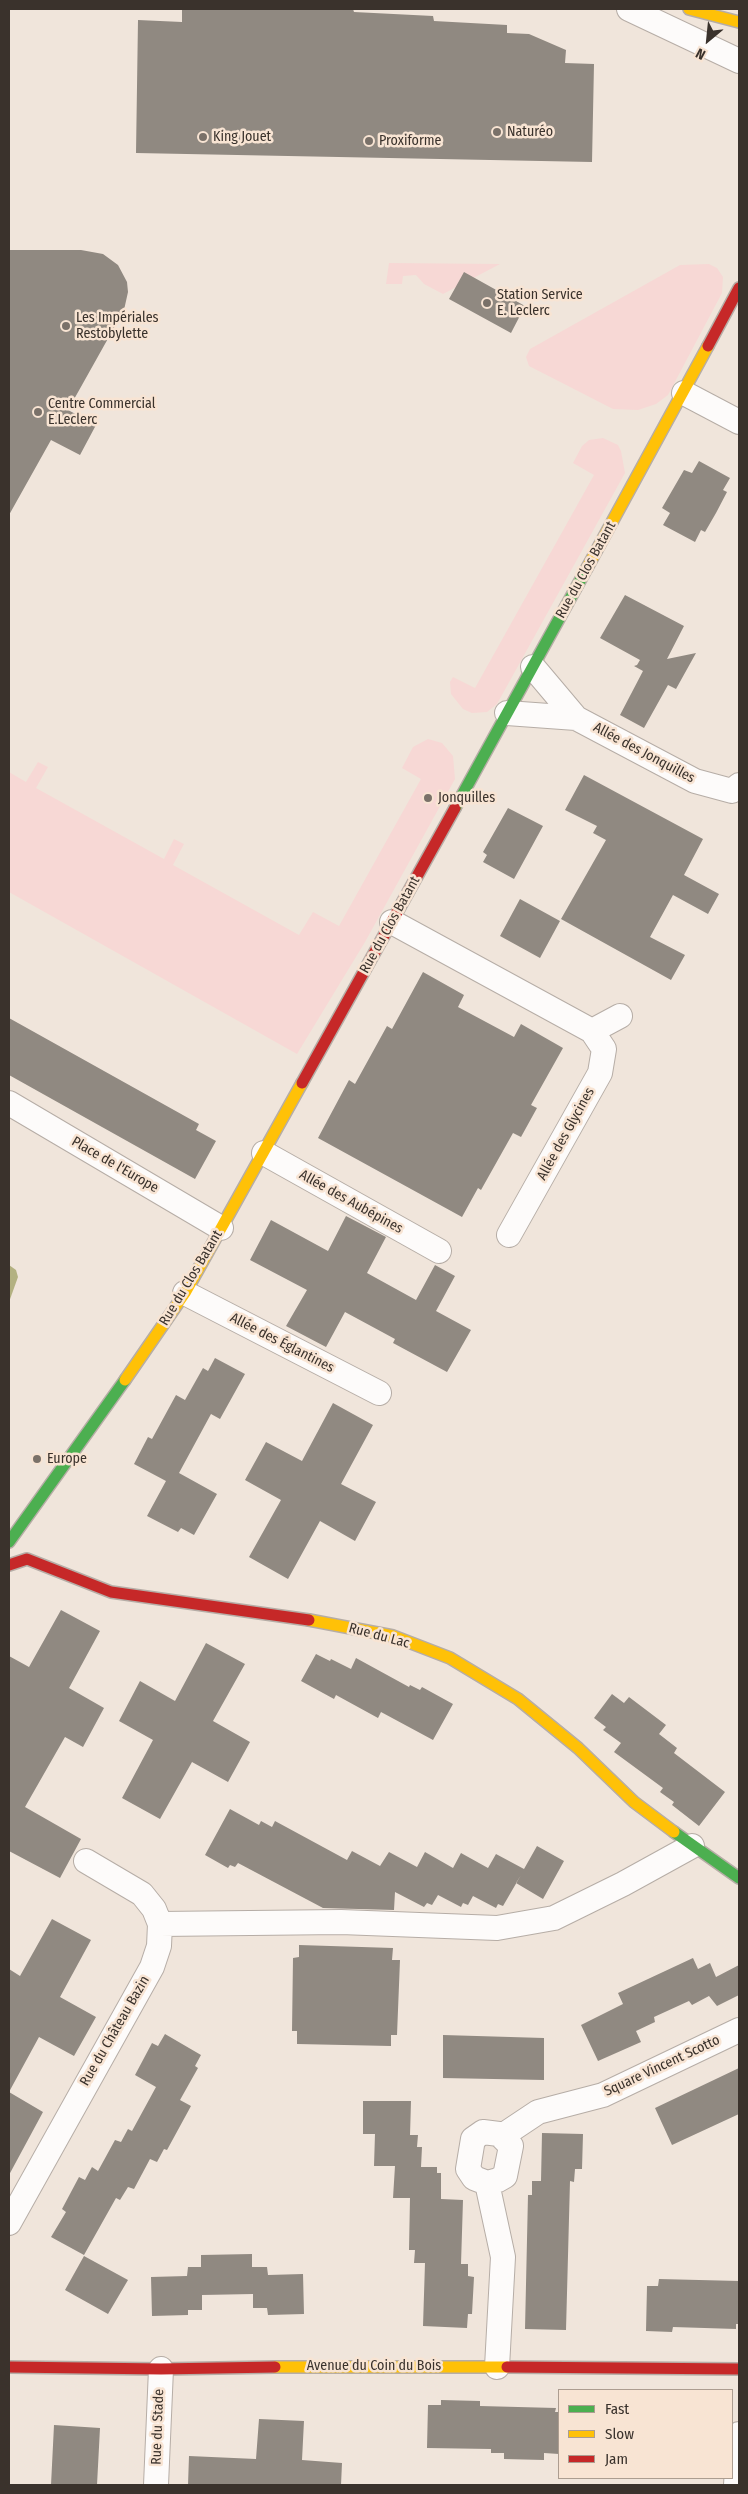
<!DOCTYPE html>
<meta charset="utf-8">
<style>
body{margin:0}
#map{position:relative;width:748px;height:2494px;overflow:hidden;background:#f0e5db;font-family:"Fira Sans Condensed",sans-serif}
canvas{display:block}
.frame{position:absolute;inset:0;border:10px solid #3a322c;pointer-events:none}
.legend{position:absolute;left:558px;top:2389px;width:175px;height:90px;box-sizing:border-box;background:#f8e4d3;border:1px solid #ac9d90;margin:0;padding:6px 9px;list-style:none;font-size:15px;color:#3a322c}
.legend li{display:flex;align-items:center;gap:10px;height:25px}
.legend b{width:25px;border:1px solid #ac9d90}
.north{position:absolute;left:683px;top:15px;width:50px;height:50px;-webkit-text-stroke:4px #f8e4d3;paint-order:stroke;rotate:208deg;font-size:14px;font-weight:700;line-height:20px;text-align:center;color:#3a322c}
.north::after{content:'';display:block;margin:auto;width:18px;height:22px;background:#3a322c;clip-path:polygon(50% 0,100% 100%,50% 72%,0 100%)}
</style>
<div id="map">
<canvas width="748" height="2494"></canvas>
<div class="frame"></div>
<ul class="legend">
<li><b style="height:6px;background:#4caf50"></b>Fast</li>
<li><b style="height:6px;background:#ffc107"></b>Slow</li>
<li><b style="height:6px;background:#c62828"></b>Jam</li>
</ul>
<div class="north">N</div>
</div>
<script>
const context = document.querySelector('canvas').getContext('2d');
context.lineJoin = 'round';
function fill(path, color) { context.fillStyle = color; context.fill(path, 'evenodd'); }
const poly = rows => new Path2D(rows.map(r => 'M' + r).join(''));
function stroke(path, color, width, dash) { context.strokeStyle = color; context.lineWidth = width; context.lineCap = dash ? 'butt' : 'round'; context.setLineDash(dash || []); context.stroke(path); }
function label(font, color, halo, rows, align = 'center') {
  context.font = font + ' "Fira Sans Condensed",sans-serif'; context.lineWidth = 5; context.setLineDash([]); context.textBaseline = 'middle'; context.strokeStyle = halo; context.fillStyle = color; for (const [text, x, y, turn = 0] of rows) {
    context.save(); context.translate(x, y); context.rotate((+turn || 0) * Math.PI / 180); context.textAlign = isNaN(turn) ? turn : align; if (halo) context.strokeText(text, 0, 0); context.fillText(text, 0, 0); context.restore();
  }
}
const green = poly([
 [389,263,500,264,443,294,424,284,416,275,403,276,402,284,386,284],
 [709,264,717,268,723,277,722,293,668,395,656,404,638,410,613,409,529,366,526,357,530,349,680,265],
 [603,438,618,445,621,451,625,473,497,704,487,712,472,713,463,709,451,694,450,682,453,677,475,688,594,475,573,463,582,446,589,440],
 [428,739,442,743,453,756,455,779,365,942,297,1054,9,892,9,772,26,782,38,762,48,767,36,788,164,859,174,839,184,844,173,865,299,935,313,912,339,926,421,779,402,768,413,747]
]);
const water = poly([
 [9,1265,16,1270,18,1277,9,1302]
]);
const building = poly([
 [182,9,353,9,354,12,433,16,434,21,507,25,507,33,529,34,566,50,565,63,594,64,592,162,136,153,138,20,182,22],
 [9,250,81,250,103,254,118,265,127,282,128,292,124,310,68,410,96,425,80,455,51,440,9,515],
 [464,272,525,306,511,333,449,299],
 [699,461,730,478,723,490,727,492,716,513,705,532,701,530,695,542,663,525,670,513,662,508,684,470,692,473],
 [625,595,684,626,667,659,696,653,676,689,668,685,644,728,620,715,643,671,634,666,637,665,640,660,600,638],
 [584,775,703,839,684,875,719,894,708,914,673,895,650,937,685,955,671,980,561,919,606,840,593,833,597,826,565,810],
 [508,808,543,826,514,879,483,862,487,855,483,852],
 [520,899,560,921,540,958,500,936],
 [423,972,464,995,458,1007,514,1037,521,1024,563,1048,531,1105,537,1108,521,1137,513,1133,481,1190,478,1188,462,1217,318,1138,349,1080,355,1084,387,1026,392,1029],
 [9,1018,199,1124,196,1130,216,1141,195,1179,9,1075],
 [346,1216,386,1237,367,1273,416,1300,435,1265,455,1276,436,1311,471,1330,447,1372,393,1343,395,1339,345,1312,326,1347,286,1326,307,1290,250,1260,271,1220,328,1251],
 [215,1358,245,1374,220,1419,211,1414,179,1473,217,1494,194,1535,181,1528,178,1532,147,1516,166,1481,134,1464,148,1437,152,1439,176,1395,185,1400,203,1368,208,1371],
 [333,1403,373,1425,341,1484,376,1502,355,1541,320,1521,288,1579,249,1557,281,1500,245,1480,266,1442,302,1461],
 [61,1610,100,1631,69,1688,104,1708,83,1747,65,1737,25,1807,81,1839,60,1878,9,1851,9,1656,29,1667],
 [206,1643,245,1664,213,1721,250,1742,228,1782,192,1762,160,1819,122,1798,153,1740,119,1721,140,1681,175,1701],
 [316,1654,330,1661,331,1659,351,1669,356,1658,409,1687,410,1685,420,1690,422,1687,453,1704,433,1740,381,1712,378,1718,336,1695,334,1699,301,1681],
 [612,1694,624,1703,629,1697,666,1725,659,1734,677,1748,674,1753,725,1792,699,1826,672,1805,674,1802,660,1792,663,1788,614,1752,621,1743,603,1730,606,1727,594,1718],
 [230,1809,259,1825,261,1821,272,1827,275,1821,347,1860,352,1851,380,1866,389,1852,417,1867,425,1852,453,1868,461,1853,488,1868,496,1854,524,1869,537,1846,564,1861,543,1899,516,1883,521,1875,503,1906,498,1904,496,1908,473,1896,468,1905,463,1903,461,1907,438,1895,432,1905,427,1903,424,1907,395,1892,394,1910,323,1908,238,1863,235,1867,230,1865,228,1868,205,1855],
 [52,1919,91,1940,60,1997,96,2017,74,2056,39,2037,9,2092,43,2112,9,2175,9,1969,20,1976],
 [299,1945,393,1948,392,1960,400,1960,397,2035,391,2035,391,2046,297,2044,297,2031,292,2031,293,1958,299,1957],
 [693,1958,698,1969,710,1963,716,1977,739,1965,739,1995,717,2006,709,1996,692,2005,689,2001,654,2017,655,2022,636,2031,641,2042,598,2061,581,2025,623,2004,618,1993],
 [165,2034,201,2055,195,2066,198,2068,180,2100,191,2106,167,2150,164,2149,157,2162,150,2159,134,2189,128,2187,120,2200,116,2198,84,2255,51,2237,66,2212,62,2209,79,2177,85,2180,92,2167,98,2171,115,2140,121,2142,128,2129,132,2131,156,2087,135,2075,152,2043,158,2046],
 [443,2035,544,2038,544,2080,443,2078],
 [739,2068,739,2114,672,2145,655,2108],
 [363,2101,411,2101,410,2135,418,2135,417,2147,422,2147,421,2167,437,2167,437,2173,441,2173,441,2199,463,2200,461,2264,468,2264,468,2276,474,2277,472,2314,468,2314,467,2328,423,2326,425,2263,414,2263,415,2250,409,2250,410,2198,393,2198,395,2166,374,2166,375,2134,363,2134],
 [542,2133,583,2134,582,2169,575,2169,574,2182,570,2181,566,2330,525,2329,528,2195,532,2195,532,2181,541,2181],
 [252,2254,252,2267,267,2267,268,2275,303,2274,304,2314,268,2315,267,2308,253,2308,253,2294,202,2295,202,2310,188,2310,188,2315,152,2316,151,2277,187,2276,188,2267,201,2267,201,2255],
 [84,2256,128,2280,108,2314,65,2290],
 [659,2279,739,2281,739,2324,736,2324,736,2329,673,2327,672,2332,646,2331,647,2286,658,2286],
 [441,2400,480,2401,480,2406,556,2408,555,2412,559,2412,559,2454,544,2453,544,2460,504,2459,504,2453,491,2453,491,2449,427,2448,428,2405,441,2405],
 [259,2419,304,2421,302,2460,342,2463,341,2485,188,2485,189,2456,256,2459],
 [54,2425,100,2428,97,2485,51,2485]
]);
const street = poly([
 [629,9,739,61],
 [684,393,739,422],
 [533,667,576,718,695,781,732,791,739,785],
 [507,713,576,718],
 [392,922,592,1031,620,1016],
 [9,1103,221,1228],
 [264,1153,439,1251],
 [509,1235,600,1073,604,1049,592,1031],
 [185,1293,379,1393],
 [160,1924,341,1922,497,1928,554,1918,623,1884,692,1846],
 [483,2132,499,2134,511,2146,505,2176,498,2180,487,2183,474,2178,468,2169,473,2139,483,2132],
 [502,2136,538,2112,603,2095,739,2030],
 [487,2183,503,2257,497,2367],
 [9,2223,152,1967,159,1946,160,1924,154,1909,142,1894,86,1861],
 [156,2485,161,2369],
 [736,2485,739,2434]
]);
const fast = poly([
 [455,808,587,568],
 [9,1542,125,1380],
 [674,1832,739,1878]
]);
const slow = poly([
 [689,9,739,22],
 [587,568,708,346],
 [125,1380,185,1293,302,1083],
 [309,1620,393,1636,450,1658,518,1699,578,1748,634,1802,674,1832],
 [275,2367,507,2367]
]);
const jam = poly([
 [708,346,739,288],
 [302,1083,455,808],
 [9,1565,27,1559,111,1592,309,1620],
 [9,2367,161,2369,275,2367],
 [507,2367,739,2369]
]);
const markers = [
 [497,132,5,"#7a7169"],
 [203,137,5,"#7a7169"],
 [369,141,5,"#7a7169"],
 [487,303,5,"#7a7169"],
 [66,326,5,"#7a7169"],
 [38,412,5,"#7a7169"],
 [428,798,5,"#7a7169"],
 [37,1459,5,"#7a7169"]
];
const poiNames = [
 ["Naturéo",507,132],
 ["King Jouet",213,137],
 ["Proxiforme",379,141],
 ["Station Service",497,295],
 ["E. Leclerc",497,311],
 ["Les Impériales",76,318],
 ["Restobylette",76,334],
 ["Centre Commercial",48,404],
 ["E.Leclerc",48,420],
 ["Jonquilles",438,798],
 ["Europe",47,1459]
];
const streetNames = [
 ["Rue du Clos Batant",586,570,-61],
 ["Allée des Jonquilles",644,753,28],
 ["Rue du Clos Batant",390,925,-61],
 ["Allée des Glycines",566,1134,-61],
 ["Place de l'Europe",115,1165,30],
 ["Allée des Aubépines",351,1202,29],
 ["Rue du Clos Batant",191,1278,-59],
 ["Allée des Églantines",282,1343,27],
 ["Rue du Lac",379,1636,15],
 ["Rue du Château Bazin",115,2031,-60],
 ["Square Vincent Scotto",662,2066,-25],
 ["Avenue du Coin du Bois",374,2366],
 ["Rue du Stade",158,2427,-88]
];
fill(green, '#f7d8d5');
fill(water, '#b3b181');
fill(building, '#908981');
stroke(street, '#b6ada6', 26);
stroke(fast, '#b6ada6', 14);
stroke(slow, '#b6ada6', 14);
stroke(jam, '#b6ada6', 14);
stroke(street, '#fdfbfa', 24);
stroke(fast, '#4caf50', 11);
stroke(slow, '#ffc107', 11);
stroke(jam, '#c62828', 11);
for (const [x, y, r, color] of markers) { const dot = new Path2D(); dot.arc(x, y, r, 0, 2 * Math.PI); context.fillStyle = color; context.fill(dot); stroke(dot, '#f8e4d3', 2); }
label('14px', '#3a322c', '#f8e4d3', poiNames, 'left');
label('14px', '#3a322c', '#f8e4d3', streetNames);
</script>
